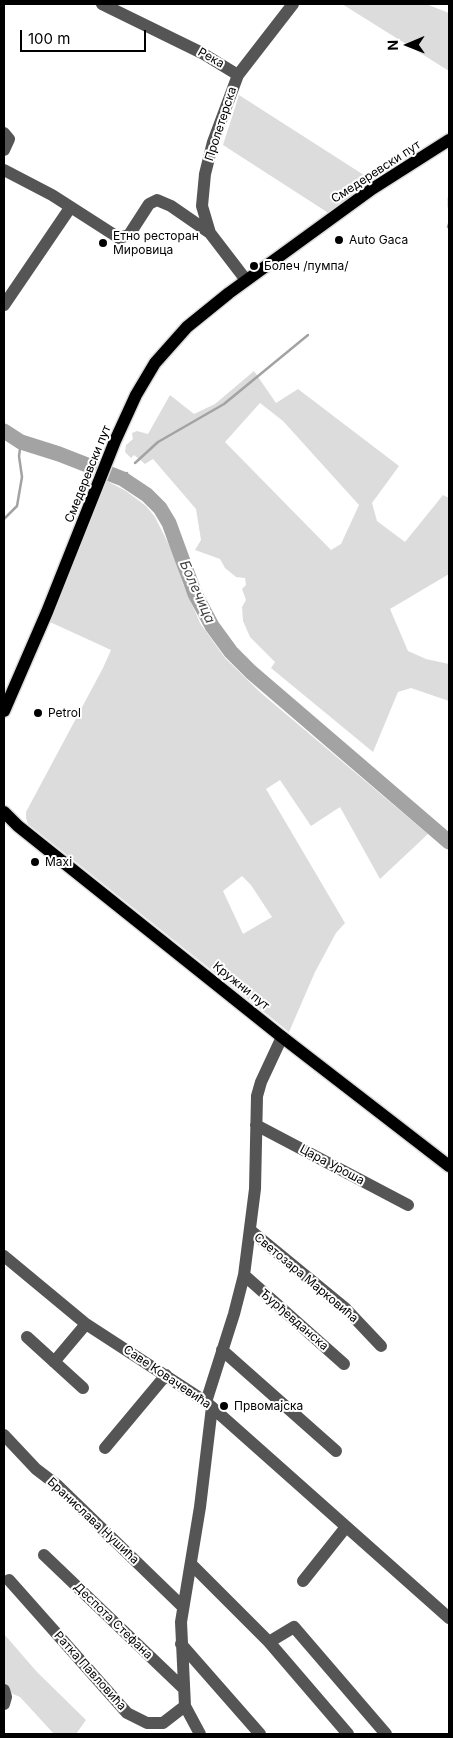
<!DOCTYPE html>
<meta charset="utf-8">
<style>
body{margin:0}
#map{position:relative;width:453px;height:1738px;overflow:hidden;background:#fff;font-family:Inter,sans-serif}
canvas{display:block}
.frame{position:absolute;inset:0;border:5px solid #000;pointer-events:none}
.north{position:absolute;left:383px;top:20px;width:50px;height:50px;-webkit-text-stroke:4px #fff;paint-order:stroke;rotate:269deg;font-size:14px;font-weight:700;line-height:20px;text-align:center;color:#000}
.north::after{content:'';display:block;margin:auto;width:18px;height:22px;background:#000;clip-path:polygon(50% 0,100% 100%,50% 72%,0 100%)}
.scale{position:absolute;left:20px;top:30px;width:126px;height:22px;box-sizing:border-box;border:2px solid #000;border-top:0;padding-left:6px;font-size:15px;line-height:18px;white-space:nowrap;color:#000;-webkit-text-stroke:4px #fff;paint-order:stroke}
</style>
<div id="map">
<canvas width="453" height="1738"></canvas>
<div class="frame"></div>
<div class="north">N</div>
<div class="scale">100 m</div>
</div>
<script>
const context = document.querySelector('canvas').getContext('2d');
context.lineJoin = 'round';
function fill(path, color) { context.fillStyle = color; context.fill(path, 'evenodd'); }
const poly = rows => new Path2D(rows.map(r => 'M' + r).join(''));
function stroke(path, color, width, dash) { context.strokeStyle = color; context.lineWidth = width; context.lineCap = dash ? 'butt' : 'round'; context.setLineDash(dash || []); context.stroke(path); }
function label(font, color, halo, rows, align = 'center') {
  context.font = font + ' Inter,sans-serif'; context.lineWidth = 4; context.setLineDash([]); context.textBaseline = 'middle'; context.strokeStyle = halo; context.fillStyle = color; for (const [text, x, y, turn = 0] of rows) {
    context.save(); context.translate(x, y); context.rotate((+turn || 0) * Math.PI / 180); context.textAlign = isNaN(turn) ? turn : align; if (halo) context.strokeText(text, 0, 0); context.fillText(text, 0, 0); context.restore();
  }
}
const green = poly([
 [342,4,426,4,449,13,449,71],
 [239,95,367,177,373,183,330,214,223,145],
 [254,371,276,403,298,389,399,466,372,503,377,521,405,542,443,495,449,498,449,574,390,609,408,651,426,659,449,664,449,701,411,688,398,692,373,752,271,668,275,662,250,637,243,621,242,607,246,600,242,589,246,585,245,578,236,577,225,568,220,559,195,550,201,540,196,509,153,459,145,464,134,455,131,458,125,452,126,445,133,439,132,433,137,431,148,434,170,395,194,414,215,404],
 [260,403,283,421,359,505,341,544,331,550,225,442],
 [107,481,126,491,146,506,155,517,172,551,183,584,200,623,225,658,261,693,428,834,380,879,340,807,311,826,280,780,266,789,345,923,336,933,315,972,289,1032,28,824,26,818,26,812,103,668,111,650,50,622],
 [242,876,251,885,272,917,243,934,223,891],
 [4,1634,37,1672,86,1720,76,1734,54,1734,20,1697,4,1690]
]);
const stream = poly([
 [449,198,449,207],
 [448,227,449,224],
 [135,463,158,442,224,404,308,335],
 [123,479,127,473],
 [4,519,17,506,22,477,19,456,21,442]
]);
const river = poly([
 [4,431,21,442,59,454,123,479,147,495,160,508,169,523,195,594,212,626,231,652,251,672,449,842]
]);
const minor = poly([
 [102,4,202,53,238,75],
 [4,133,9,139,4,150],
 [4,170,52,195,119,238,129,235,149,204,157,200,171,206,210,233],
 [246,280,210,233,202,206,205,174,213,142,238,75,293,4],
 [4,305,70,208],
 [256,1125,408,1205],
 [251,1231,346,1309,381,1346],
 [4,1256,86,1324,206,1402,449,1618],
 [244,1275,344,1364],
 [27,1337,83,1388],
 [222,1350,336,1451],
 [54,1362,86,1324],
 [206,1402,234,1314,244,1275,255,1189,257,1096,261,1082,282,1037],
 [4,1435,36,1469,57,1485,183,1607],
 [105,1448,166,1375],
 [44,1555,182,1687],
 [191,1564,269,1642,348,1734],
 [9,1580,127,1713,147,1723,163,1723,185,1706],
 [303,1581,346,1527],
 [269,1642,294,1627,386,1734],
 [181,1644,260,1734],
 [4,1690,6,1697,4,1704],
 [200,1734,185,1706,181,1622,200,1507,212,1407]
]);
const major = poly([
 [4,711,47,612,115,441,136,395,155,363,187,327,229,293,372,189,449,140],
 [4,812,18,826,282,1037,449,1166]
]);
const markers = [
 [339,240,5,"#000"],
 [103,243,5,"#000"],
 [254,266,5,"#000"],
 [38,713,5,"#000"],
 [35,862,5,"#000"],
 [224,1406,5,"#000"]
];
const streetNames = [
 ["Река",211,58,29],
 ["Пролетерска",221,124,-72],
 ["Смедеревски пут",376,172,-33],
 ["Смедеревски пут",88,474,-68],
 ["Кружни пут",241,986,39],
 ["Цара Уроша",332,1165,28],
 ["Светозара Марковића",306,1278,40],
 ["Ђурђевданска",294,1320,41],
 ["Саве Ковачевића",167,1377,34],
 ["Бранислава Нушића",93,1521,43],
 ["Деспота Стефана",113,1621,44],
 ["Ратка Павловића",90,1671,48]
];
const poiNames = [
 ["Етно ресторан",113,236],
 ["Мировица",113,250],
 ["Auto Gaca",349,240],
 ["Болеч /пумпа/",264,266],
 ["Petrol",48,713],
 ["Maxi",45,862],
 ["Првомајска",234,1406]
];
const waterNames = [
 ["Болечица",197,592,66]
];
fill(green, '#dcdcdc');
stroke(stream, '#a3a3a3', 2.5);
stroke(river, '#a3a3a3', 15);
stroke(major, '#dbdbdb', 15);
stroke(minor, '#555', 12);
stroke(major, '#000', 12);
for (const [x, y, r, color] of markers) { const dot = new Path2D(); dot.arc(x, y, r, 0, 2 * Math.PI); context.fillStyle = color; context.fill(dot); stroke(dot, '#fff', 2); }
label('12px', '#000', '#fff', streetNames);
label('12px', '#000', '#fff', poiNames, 'left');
label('italic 14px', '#444', '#fff', waterNames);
</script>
